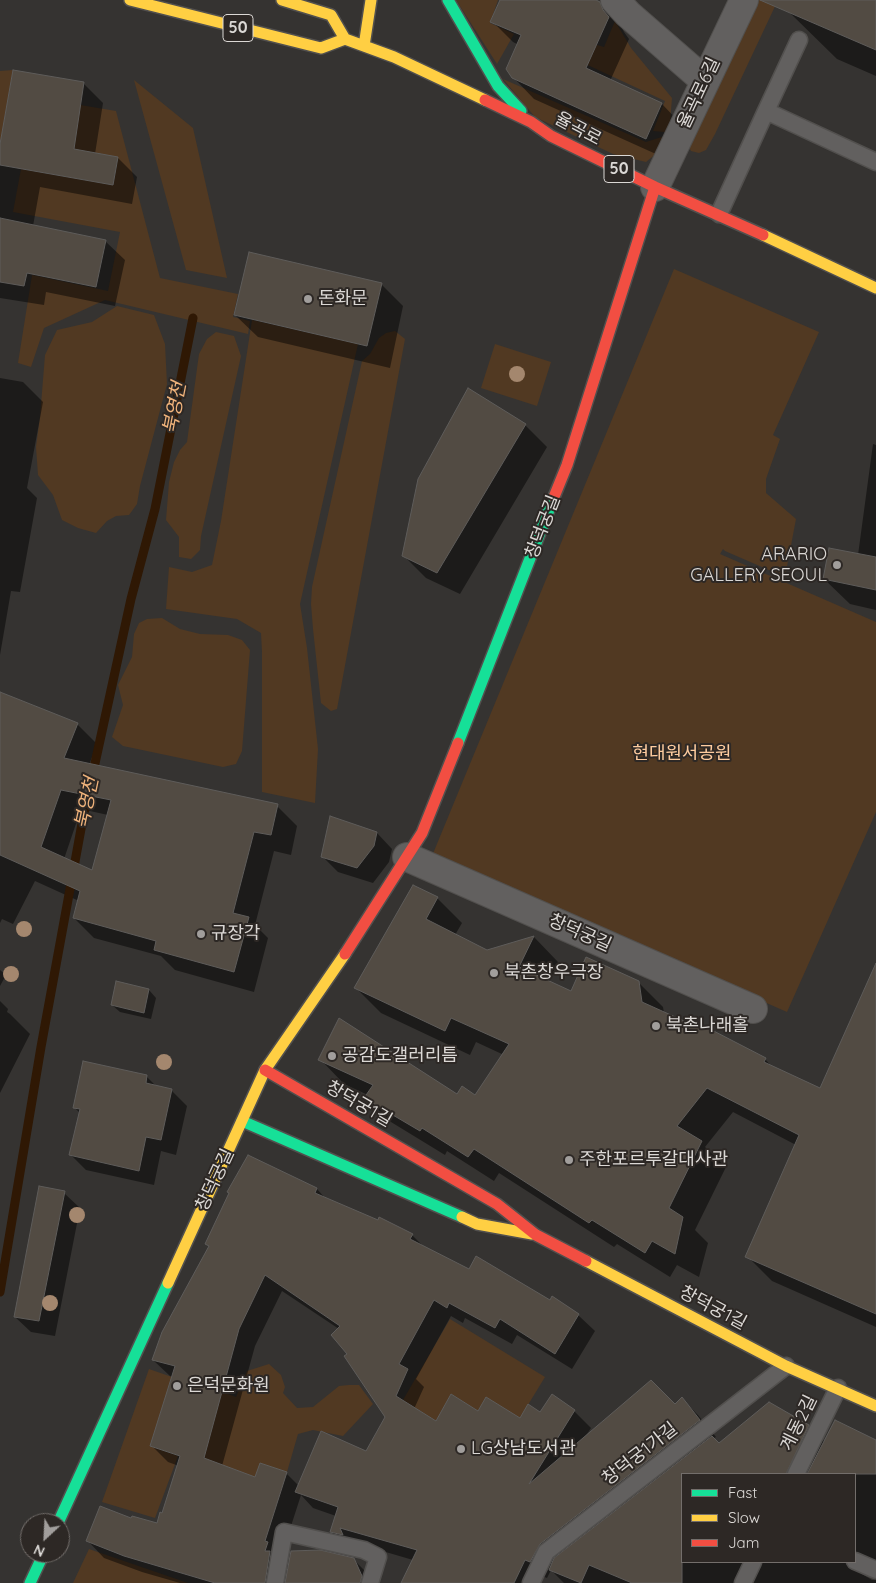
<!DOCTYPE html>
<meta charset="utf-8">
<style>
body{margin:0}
#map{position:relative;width:876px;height:1583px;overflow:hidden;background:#353331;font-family:Quicksand,sans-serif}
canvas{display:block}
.legend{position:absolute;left:681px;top:1473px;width:175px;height:90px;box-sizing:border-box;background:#2d2825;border:1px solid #736e6b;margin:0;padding:6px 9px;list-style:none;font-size:15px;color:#dbd8d5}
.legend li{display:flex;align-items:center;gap:10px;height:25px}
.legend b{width:25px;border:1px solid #736e6b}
.north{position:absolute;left:20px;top:1513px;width:50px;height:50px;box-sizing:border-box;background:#2d2825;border:1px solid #736e6b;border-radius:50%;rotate:205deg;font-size:14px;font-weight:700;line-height:20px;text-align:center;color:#dbd8d5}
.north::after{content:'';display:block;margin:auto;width:18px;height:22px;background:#a19e9c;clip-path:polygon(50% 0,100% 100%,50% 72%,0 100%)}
</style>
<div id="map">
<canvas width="876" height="1583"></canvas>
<ul class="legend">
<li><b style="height:6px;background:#16e098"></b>Fast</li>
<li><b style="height:6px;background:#ffcf43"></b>Slow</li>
<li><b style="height:6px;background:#f24e42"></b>Jam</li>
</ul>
<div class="north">N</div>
</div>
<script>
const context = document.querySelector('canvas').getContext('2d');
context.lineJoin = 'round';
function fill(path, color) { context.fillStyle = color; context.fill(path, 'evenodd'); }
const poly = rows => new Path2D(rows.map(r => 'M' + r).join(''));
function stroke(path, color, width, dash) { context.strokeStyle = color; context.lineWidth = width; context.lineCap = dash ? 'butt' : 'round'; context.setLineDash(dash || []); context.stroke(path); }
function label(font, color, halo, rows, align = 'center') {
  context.font = font + ' Quicksand,"Noto Sans KR",sans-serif'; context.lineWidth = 4; context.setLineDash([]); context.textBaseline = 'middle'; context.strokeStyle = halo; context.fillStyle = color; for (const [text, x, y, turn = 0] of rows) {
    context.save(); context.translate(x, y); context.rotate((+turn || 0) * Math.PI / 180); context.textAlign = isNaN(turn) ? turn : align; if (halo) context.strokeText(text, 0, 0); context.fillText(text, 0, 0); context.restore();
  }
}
const green = poly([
 [456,0,498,0,490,23,514,34,497,64],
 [755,0,778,0,715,134,706,150,699,153,691,151,688,145],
 [615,21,631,48,672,98,670,123,665,132,653,131,665,101,579,61,587,42,604,47],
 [13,70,0,144,0,71],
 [503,79,646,142,668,135,663,148,646,162,613,154,535,117],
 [134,80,193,128,227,278,186,270],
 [33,97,116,111,160,278,238,294,233,317,250,321,248,334,105,300,44,328,31,367,18,363,32,275,108,291,120,232,13,212,21,169,113,185,116,170,118,157,26,140],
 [674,269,819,332,773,435,780,439,766,479,766,493,796,519,785,577,725,551,723,549,720,554,876,622,876,812,787,1012,432,856],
 [117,306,154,315,165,344,167,384,140,486,137,504,129,515,116,516,107,521,96,533,78,528,62,520,53,495,38,475,36,447,40,417,45,355,57,330,92,322],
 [252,320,358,344,300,604,307,648,318,749,315,803,262,792,262,652,261,633,237,619,166,609,169,567,192,572,212,565,221,521],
 [395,331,405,339,337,709,331,711,321,703,313,629,311,604,312,587,362,361,370,354,379,338,386,333],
 [216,332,234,336,241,356,201,536,200,550,191,559,179,557,179,537,166,520,169,482,174,462,180,450,187,442,199,354,207,339],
 [495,344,551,362,537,406,481,388],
 [162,618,180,629,200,634,228,635,242,640,250,650,242,751,236,764,223,767,123,746,112,737,123,705,118,685,132,657,134,634,139,623,147,619],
 [450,1319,545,1377,520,1418,486,1398,478,1411,451,1394,436,1421,403,1400],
 [269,1364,281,1375,285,1387,283,1393,297,1408,313,1407,339,1386,349,1385,359,1385,373,1404,343,1436,313,1430,298,1434,287,1472,255,1477,179,1451,222,1392,236,1397,247,1371],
 [149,1369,172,1377,150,1446,178,1456,155,1518,102,1502],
 [89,1549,188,1583,73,1583]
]);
const shadow = poly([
 [501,0,593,0,599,3,620,24,624,32,629,39,610,81,662,104,682,125,667,159,534,99,513,77,519,45,513,42,492,21],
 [794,0,876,0,876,76,837,59,789,12],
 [83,83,103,103,95,154,118,158,137,177,132,204,40,187,33,226,105,241,125,260,115,306,46,292,44,305,0,298,0,152],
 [381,284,403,306,390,368,258,337,235,315],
 [0,378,23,382,43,402,27,488,37,498,20,592,11,591,0,655],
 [525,425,547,447,460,594,426,578,404,556],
 [873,444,876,445,876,610,850,604,824,579,858,555],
 [0,693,77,724,97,744,89,765,277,806,297,826,291,855,274,851,255,925,268,938,254,992,175,970,161,956,94,938,74,918,79,901,35,881,13,924,2,919,0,923],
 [81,809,108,815,93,872,64,859],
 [331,818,377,833,392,849,389,862,373,883,338,872,323,857],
 [437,898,462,923,455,935,487,951,534,937,558,962,549,982,571,993,638,982,663,1007,664,1013,765,1059,773,1068,821,1090,876,966,876,1327,772,1281,747,1256,796,1145,733,1112,705,1147,726,1167,695,1230,708,1243,699,1277,677,1265,670,1277,617,1244,614,1247,499,1173,494,1181,447,1151,445,1155,391,1122,366,1098,368,1095,344,1084,320,1059,457,1096,476,1097,504,1055,476,1042,470,1055,381,1013,356,988],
 [0,970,6,975,0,986],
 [117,983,149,990,156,998,151,1019,120,1012,112,1005],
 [0,1001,8,1009,7,1012,10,1014,30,1034,0,1093],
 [147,1077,157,1087,172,1091,187,1106,176,1155,161,1151,154,1185,86,1170,71,1155,80,1113,74,1107],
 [317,1189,326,1199,412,1235,425,1248,469,1271,551,1302,578,1315,595,1331,572,1369,517,1335,512,1344,465,1318,463,1323,451,1316,416,1379,424,1387,414,1409,436,1423,478,1412,520,1419,541,1413,574,1411,591,1428,585,1437,675,1406,682,1399,698,1415,716,1437,714,1438,719,1444,808,1426,825,1442,876,1442,876,1568,866,1569,862,1574,872,1580,876,1580,876,1583,564,1583,551,1570,547,1578,542,1576,538,1583,403,1583,413,1560,355,1543,347,1548,331,1532,336,1516,313,1508,301,1495,282,1554,288,1560,287,1568,353,1559,369,1575,372,1583,299,1583,286,1570,284,1583,180,1583,142,1572,104,1558,88,1541,132,1520,157,1525,163,1515,179,1466,168,1462,152,1446,173,1377,170,1376,153,1360,210,1247,207,1244],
 [282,1291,339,1329,387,1417,367,1452,299,1486,286,1473,256,1479,222,1466,255,1346],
 [682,1474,855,1474,855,1562,682,1562],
 [64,1193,80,1208,55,1336,31,1332,15,1317]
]);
const stream = poly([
 [0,1292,41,1047,83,818,131,599,155,509,193,318]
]);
const building = poly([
 [500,0,596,0,600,2,603,10,609,17,586,68,662,103,646,139,512,78,506,69,521,35,490,22,500,0],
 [760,0,876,0,876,50,760,0],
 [13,70,84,82,74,149,118,157,113,185,0,165,0,144,13,70],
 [0,218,106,240,96,287,27,273,24,286,0,282,0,218],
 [249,252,382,283,367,346,234,315,249,252],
 [468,388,526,424,437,573,402,556,418,479,468,388],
 [829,548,876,557,876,590,823,579,829,548],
 [0,692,78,723,64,758,278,804,271,835,254,832,233,913,249,917,234,972,154,950,156,941,73,918,80,891,0,855,0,692],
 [61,790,111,800,92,870,41,847,61,790],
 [330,816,377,832,374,846,357,868,321,857,330,816],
 [413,885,438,897,426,919,487,950,534,936,519,967,571,991,586,957,639,981,642,1002,702,1029,704,1026,766,1058,764,1062,820,1088,876,963,876,1314,745,1257,799,1135,707,1088,677,1126,702,1141,669,1208,683,1217,675,1254,652,1241,645,1253,592,1220,589,1223,474,1149,468,1157,422,1128,420,1131,364,1098,373,1085,318,1060,339,1018,457,1094,462,1086,475,1095,509,1044,451,1018,445,1031,354,988,413,885],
 [116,981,149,989,144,1013,111,1005,116,981],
 [83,1061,147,1075,146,1083,172,1089,161,1140,146,1137,139,1171,69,1155,80,1109,73,1108,83,1061],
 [248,1155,317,1188,315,1193,378,1220,379,1217,413,1234,410,1239,469,1269,476,1256,550,1300,552,1296,579,1314,555,1354,500,1319,495,1328,449,1303,447,1308,434,1300,399,1364,408,1369,396,1396,436,1421,451,1394,478,1411,486,1397,520,1418,528,1404,540,1412,552,1394,575,1410,529,1484,651,1380,675,1404,682,1397,700,1420,540,1544,530,1562,525,1560,514,1583,401,1583,417,1550,340,1528,343,1535,330,1532,338,1507,295,1492,321,1431,366,1451,385,1417,344,1356,347,1354,331,1335,340,1326,265,1275,239,1329,204,1458,255,1477,260,1463,287,1472,265,1541,268,1542,265,1551,270,1551,265,1583,215,1583,124,1556,86,1541,100,1506,131,1518,132,1516,157,1523,160,1512,162,1513,180,1456,150,1446,175,1366,152,1360,162,1332,209,1246,205,1244,229,1193,227,1192,248,1155],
 [39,1186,65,1191,39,1321,14,1317,39,1186],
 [769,1402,809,1425,786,1474,682,1474,682,1583,632,1583,589,1565,581,1583,549,1570,554,1558,712,1436,719,1443,769,1402],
 [835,1420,876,1440,876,1474,807,1474,835,1420],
 [320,1550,354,1558,362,1576,360,1583,285,1583,291,1551,320,1550]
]);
const lane = poly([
 [799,40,766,111,876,162],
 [719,214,766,111],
 [796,1474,838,1388],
 [855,1561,876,1570],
 [275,1583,284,1532,364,1550,378,1557,370,1583],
 [531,1583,546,1552,786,1366],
 [743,1583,753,1562]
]);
const street = poly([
 [615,0,628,14,705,81],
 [655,187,744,0],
 [407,857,753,1009]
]);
const fast = poly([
 [448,0,498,86,521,111],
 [458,743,554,497],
 [242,1121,462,1217],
 [58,1523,168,1283],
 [30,1583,44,1553]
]);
const slow = poly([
 [130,0,321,48,345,39],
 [282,0,331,15,345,39,394,57,485,100],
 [364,46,371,0],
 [763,235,876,288],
 [462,1217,477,1224,532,1234],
 [586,1261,786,1366,876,1406],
 [168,1283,265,1070,345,954]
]);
const jam = poly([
 [485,100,531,122,551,136,655,187,763,235],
 [554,497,567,465,655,187],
 [345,954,422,833,458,743],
 [265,1070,497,1204,536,1235,586,1261]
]);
const trees = [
 [517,374],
 [24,929],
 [11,974],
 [164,1062],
 [77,1215],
 [50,1303]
];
const markers = [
 [308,299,5,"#a19e9c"],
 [837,565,5,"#a19e9c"],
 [201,934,5,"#a19e9c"],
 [494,973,5,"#a19e9c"],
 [656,1026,5,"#a19e9c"],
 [332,1056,5,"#a19e9c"],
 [569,1160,5,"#a19e9c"],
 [177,1386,5,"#a19e9c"],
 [461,1449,5,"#a19e9c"]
];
const shields = [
 [238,28,30],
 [619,169,30]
];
const shieldNames = [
 ["50",238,28],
 ["50",619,169]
];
const streetNames = [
 ["율곡로6길",699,93,-65],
 ["율곡로",578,129,28],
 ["창덕궁길",543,527,-69],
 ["창덕궁길",580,933,24],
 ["창덕궁1길",359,1104,30],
 ["창덕궁길",215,1180,-65],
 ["창덕궁1길",713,1308,28],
 ["계동2길",799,1423,-64],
 ["창덕궁1가길",640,1454,-38]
];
const poiNames = [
 ["돈화문",318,299],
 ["ARARIO",827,555,"right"],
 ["GALLERY SEOUL",827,576,"right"],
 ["규장각",211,934],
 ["북촌창우극장",504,973],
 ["북촌나래홀",666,1026],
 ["공감도갤러리틈",342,1056],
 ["주한포르투갈대사관",579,1160],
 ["은덕문화원",187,1386],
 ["LG상남도서관",471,1449]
];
const parkNames = [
 ["현대원서공원",682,754]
];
const waterNames = [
 ["북영천",175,408,-79],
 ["북영천",87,803,-78]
];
fill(green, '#513922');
fill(shadow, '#0007');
stroke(stream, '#2f1804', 9);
fill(building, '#524b43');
stroke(building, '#5e5c5a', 1);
stroke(lane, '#52504e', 19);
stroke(street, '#52504e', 30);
stroke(fast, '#52504e', 14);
stroke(slow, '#52504e', 14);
stroke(jam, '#52504e', 14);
stroke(lane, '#62605f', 16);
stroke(street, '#62605f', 28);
stroke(fast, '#16e098', 11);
stroke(slow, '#ffcf43', 11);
stroke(jam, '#f24e42', 11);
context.fillStyle = '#a4876e';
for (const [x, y] of trees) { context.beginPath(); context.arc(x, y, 8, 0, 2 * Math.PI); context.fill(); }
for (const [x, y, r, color] of markers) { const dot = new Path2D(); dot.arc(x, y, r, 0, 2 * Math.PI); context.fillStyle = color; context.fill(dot); stroke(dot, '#2d2825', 2); }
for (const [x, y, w] of shields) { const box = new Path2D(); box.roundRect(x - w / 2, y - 13.5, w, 27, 4); context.fillStyle = '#2d2825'; context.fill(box); stroke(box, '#dbd8d5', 1); }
label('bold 16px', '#dbd8d5', null, shieldNames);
label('18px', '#dbd8d5', '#2d2825', streetNames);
label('18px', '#dbd8d5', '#2d2825', poiNames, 'left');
label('18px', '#fecc9f', '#2d2825', parkNames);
label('italic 19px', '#f0b37b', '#2d2825', waterNames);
</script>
